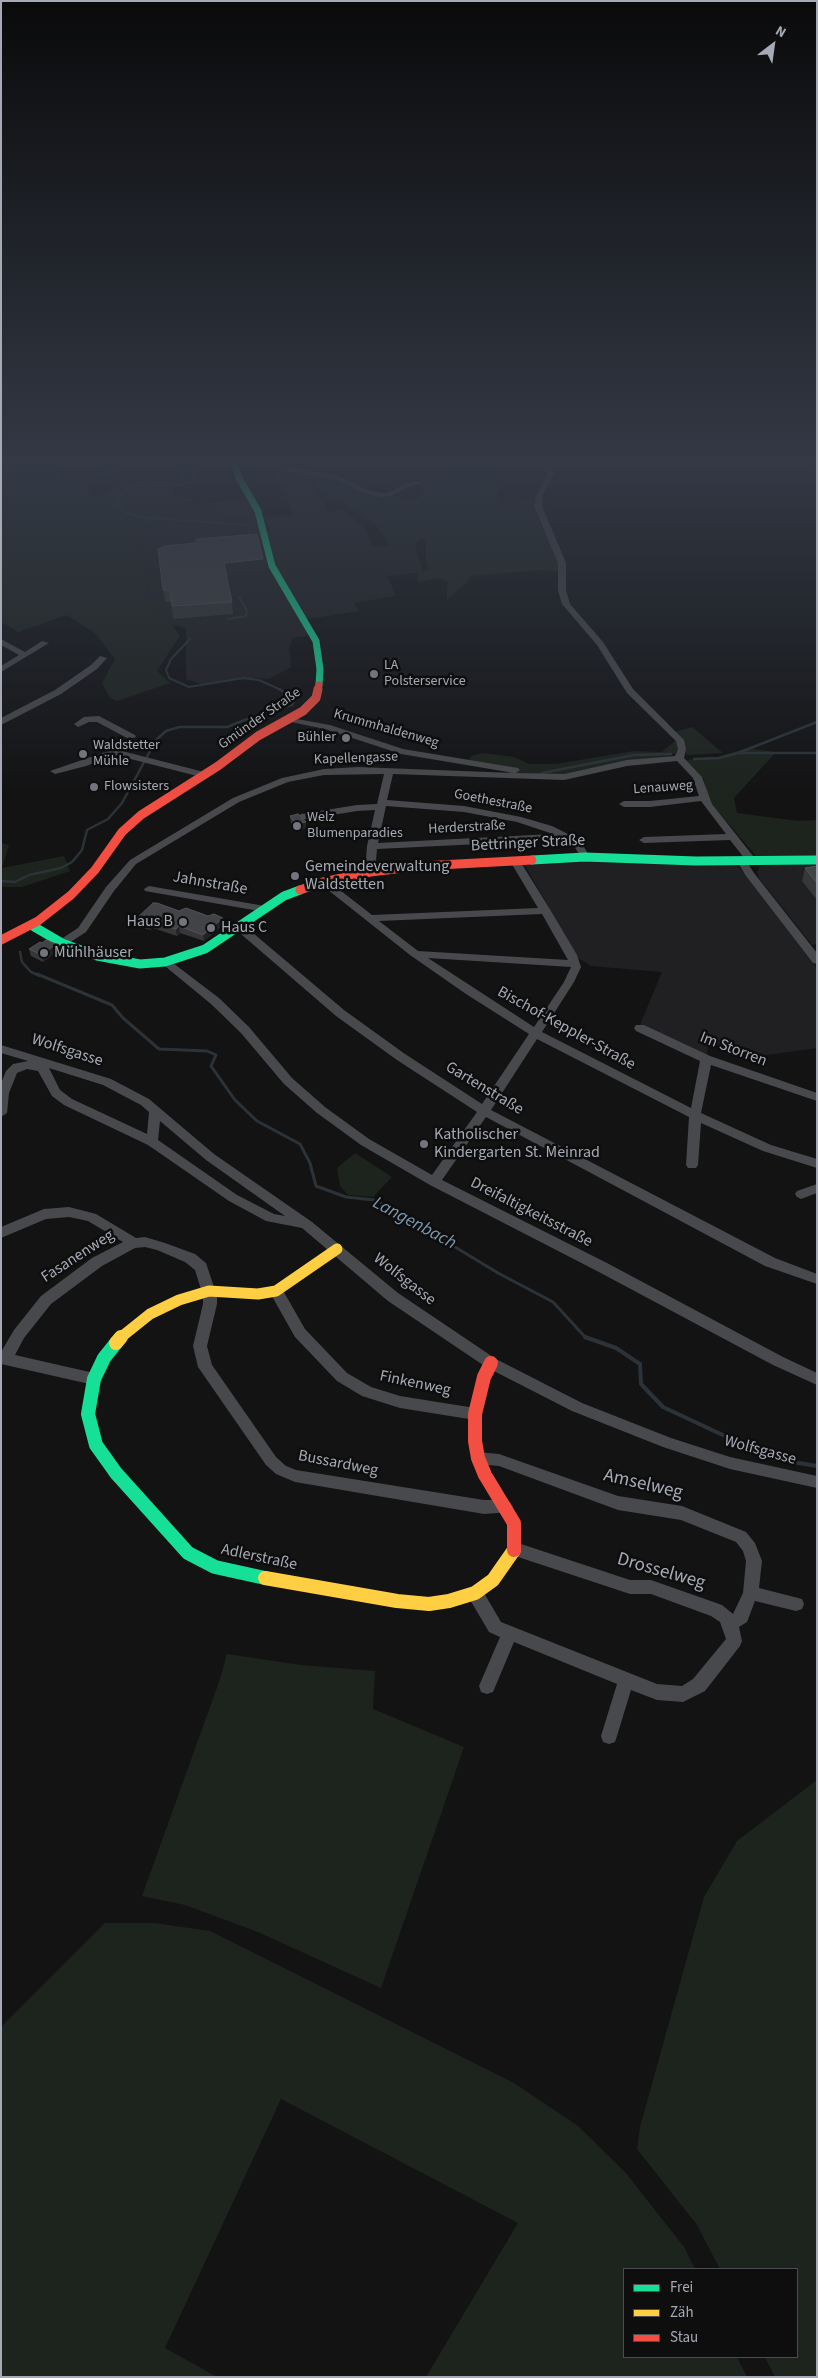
<!DOCTYPE html>
<meta charset="utf-8">
<style>
body{margin:0}
#map{position:relative;width:818px;height:2378px;overflow:hidden;background:#131314;font-family:"Source Sans 3",sans-serif}
canvas{display:block}
.frame{position:absolute;inset:0;border:2px solid #a5aab4;pointer-events:none}
.legend{position:absolute;left:623px;top:2268px;width:175px;height:90px;box-sizing:border-box;background:#0e0e0f;border:1px solid #4a4c51;margin:0;padding:6px 9px;list-style:none;font-size:15px;color:#a5aab4}
.legend li{display:flex;align-items:center;gap:10px;height:25px}
.legend b{width:25px;border:1px solid #4a4c51}
.north{position:absolute;left:748px;top:20px;width:50px;height:50px;-webkit-text-stroke:4px #0e0e0f;paint-order:stroke;rotate:30deg;font-size:14px;font-weight:700;line-height:20px;text-align:center;color:#a5aab4}
.north::after{content:'';display:block;margin:auto;width:18px;height:22px;background:#a5aab4;clip-path:polygon(50% 0,100% 100%,50% 72%,0 100%)}
</style>
<div id="map">
<canvas width="818" height="2378"></canvas>
<div class="frame"></div>
<ul class="legend">
<li><b style="height:6px;background:#16e098"></b>Frei</li>
<li><b style="height:6px;background:#ffcf43"></b>Zäh</li>
<li><b style="height:6px;background:#f24e42"></b>Stau</li>
</ul>
<div class="north">N</div>
</div>
<script>
const context = document.querySelector('canvas').getContext('2d');
context.lineJoin = 'round';
function fill(path, color) { context.fillStyle = color; context.fill(path, 'evenodd'); }
const poly = rows => new Path2D(rows.map(r => 'M' + r).join(''));
function stroke(path, color, width, dash) { context.strokeStyle = color; context.lineWidth = width; context.lineCap = dash ? 'butt' : 'round'; context.setLineDash(dash || []); context.stroke(path); }
function label(font, color, halo, rows, align = 'center') {
  context.font = font + ' "Source Sans 3",sans-serif'; context.lineWidth = 5; context.setLineDash([]); context.textBaseline = 'middle'; context.strokeStyle = halo; context.fillStyle = color; for (const [text, x, y, turn = 0] of rows) {
    context.save(); context.translate(x, y); context.rotate((+turn || 0) * Math.PI / 180); context.textAlign = isNaN(turn) ? turn : align; if (halo) context.strokeText(text, 0, 0); context.fillText(text, 0, 0); context.restore();
  }
}
const built = poly([
 [272,468,311,474,313,486,329,512,343,510,364,528,374,547,415,545,423,572,387,576,396,596,354,603,359,611,302,620,308,636,293,638,289,646,291,667,269,679,256,678,201,684,186,679,186,628,172,625,150,595,137,553,135,535,146,528,165,524,239,524,244,525,247,536,269,531,265,518,294,515],
 [171,486,175,497,191,498,192,503,143,508,137,502,136,493],
 [246,499,260,519,218,517,211,502],
 [585,859,731,863,740,868,817,968,817,1048,752,1057,708,1044,707,1057,639,1027,662,972,591,966,578,958,524,864],
 [772,865,817,865,817,944,812,945,759,878,757,872,760,866]
]);
const green = poly([
 [1,464,56,464,64,482,125,464,143,464,87,483,94,499,113,488,142,478,177,479,180,473,169,468,171,464,193,464,201,471,198,482,136,493,137,502,143,508,211,502,218,517,260,519,260,533,253,539,247,536,244,525,239,524,165,524,146,528,135,535,137,553,150,595,180,636,157,671,170,683,117,701,110,698,102,683,115,659,95,633,67,615,18,632,1,622],
 [447,471,519,477,519,479,492,481,499,488,497,494,498,499,503,503,516,503,534,498,541,525,560,563,559,572,544,570,470,576,469,580,447,600,447,586,449,583,439,578,418,582,418,573,429,570,425,559,426,539,419,539,415,545,390,546,376,525,344,504,316,489,312,475,342,479,354,487,384,496,408,500,418,499,423,491,419,489,420,483],
 [692,727,723,753,687,755,675,732],
 [677,739,680,745,676,753,669,756,624,761,559,775,507,773,510,768,468,762,471,756,482,753,514,757,529,764,556,764,634,751,662,752],
 [747,748,776,752,734,798,737,813,799,821,817,820,817,858,756,856,716,809,707,797,704,779,686,760,718,757],
 [1,843,9,845,2,868,64,856,70,871,22,887,1,887],
 [355,1153,392,1177,373,1197,348,1195,340,1186,337,1168],
 [227,1654,301,1665,375,1671,373,1709,464,1747,381,1988,258,1932,185,1905,142,1896,219,1682],
 [817,1780,817,2377,775,2377,765,2357,797,2357,797,2269,720,2269,697,2225,637,2149,640,2127,704,1897,737,1841],
 [105,1923,154,1923,210,1931,514,2083,578,2126,625,2172,684,2247,695,2269,624,2269,624,2357,737,2357,747,2377,426,2377,518,2223,281,2099,165,2348,217,2377,1,2377,1,2027]
]);
const streamFar3 = poly([
 [184,464,195,475,192,482,180,485,145,483,130,486,123,491,117,500,122,511,139,517,247,525,250,530,248,536],
 [804,464,817,473],
 [228,619,246,616,247,611,239,597],
 [190,639,171,659,166,670,169,678,189,687,243,678,259,680,281,690]
]);
const streamFar2 = poly([
 [740,753,817,753],
 [694,759,719,758,738,753,817,722],
 [542,773,634,755,671,754],
 [1,881,15,882,29,875,61,868,72,862,82,850,87,830,108,819,122,803,156,740,166,731,179,727,227,727,265,712,292,705,295,699,279,689],
 [20,952,22,962,31,972,40,976]
]);
const streamFar1 = poly([
 [37,974,112,1005,123,1018,159,1049,207,1051,216,1055,211,1066,235,1100,257,1121,300,1144,310,1163,316,1186,346,1197,374,1200,389,1207,498,1273,553,1302,586,1338]
]);
const stream = poly([
 [585,1337,616,1348,640,1364,641,1384,663,1407,774,1459,817,1466]
]);
const street = poly([
 [257,464,270,464,336,475,367,490,381,493,388,493,404,484,418,481,421,483,406,488,391,496,381,497,363,492,334,479,260,466,257,464],
 [538,464,545,464,555,473,542,496,542,506,566,563,566,590,570,604,603,642,633,689,684,740,686,749,684,758,702,777,712,804,757,861,752,864,747,862,754,873,817,953,817,964,813,963,746,876,737,861,739,859,745,859,730,840,644,843,639,840,644,837,726,834,701,801,650,807,624,807,619,804,624,801,650,801,699,796,693,778,677,761,627,766,564,780,393,774,387,800,464,806,521,817,552,826,566,833,581,842,590,857,585,860,582,859,574,846,561,838,542,841,377,849,375,872,370,875,365,872,367,846,375,810,357,811,301,820,296,817,301,814,357,805,377,804,384,774,324,775,288,782,239,802,136,864,114,891,86,932,66,945,58,945,58,941,78,928,106,887,130,860,233,798,282,778,324,769,358,767,514,773,401,754,325,729,286,721,286,717,330,725,403,749,518,768,520,770,516,773,564,774,627,760,675,756,678,749,676,741,627,693,597,645,562,604,558,590,558,563,534,506,536,496,548,473,538,464],
 [386,806,464,812,517,822,553,834,378,843,386,806],
 [1,639,25,652,42,641,49,643,1,672,1,666,19,655,1,645,1,639],
 [100,656,107,658,97,669,61,694,1,725,1,718,55,690,91,665,100,656],
 [99,716,135,735,136,737,129,739,97,722,89,722,78,727,74,724,84,717,99,716],
 [114,749,208,773,210,775,205,778,115,755,86,766,55,774,50,771,114,749],
 [515,858,520,861,551,911,577,955,581,967,574,982,542,1032,691,1108,700,1061,636,1031,634,1028,636,1025,644,1025,710,1056,817,1093,817,1101,711,1065,701,1113,771,1145,817,1159,817,1168,763,1151,701,1123,698,1165,696,1168,688,1168,686,1165,689,1117,537,1039,491,1110,775,1258,817,1274,817,1284,765,1266,486,1117,442,1180,607,1263,783,1357,817,1373,817,1385,773,1365,597,1271,430,1185,361,1145,317,1113,284,1084,241,1033,211,1004,160,962,165,959,169,960,219,998,249,1027,292,1078,325,1107,369,1139,432,1175,477,1112,397,1060,336,1016,234,928,239,925,253,933,344,1010,405,1054,482,1104,529,1034,466,994,410,955,318,882,319,880,327,880,372,915,538,908,510,861,515,858],
 [542,914,568,960,418,951,379,921,542,914],
 [428,958,571,967,564,982,534,1027,428,958],
 [149,886,265,906,270,909,265,912,145,891,144,889,149,886],
 [1,1045,111,1079,149,1099,214,1154,312,1222,398,1293,496,1359,582,1403,671,1438,730,1457,817,1476,817,1488,730,1469,663,1447,572,1411,486,1367,388,1301,302,1228,266,1221,229,1201,148,1145,64,1105,52,1096,38,1071,27,1069,17,1073,9,1093,7,1113,1,1117,1,1083,6,1071,13,1064,28,1061,1,1053,1,1045],
 [49,1068,103,1085,141,1105,149,1112,147,1134,72,1099,60,1090,49,1068],
 [160,1121,206,1160,285,1216,274,1214,237,1195,158,1140,160,1121],
 [817,1184,817,1193,801,1199,797,1197,795,1194,797,1191,817,1184],
 [69,1207,96,1214,136,1238,145,1237,165,1243,195,1254,206,1263,217,1296,217,1304,207,1346,212,1365,276,1457,286,1466,296,1470,484,1500,505,1500,510,1502,513,1507,510,1512,484,1514,295,1482,276,1474,266,1465,198,1367,193,1346,203,1304,203,1296,195,1270,185,1262,157,1250,145,1247,135,1248,102,1266,51,1304,24,1338,15,1355,94,1373,99,1375,101,1379,99,1383,94,1385,1,1364,1,1352,14,1330,41,1296,92,1258,123,1242,88,1221,69,1217,46,1219,1,1238,1,1227,44,1209,69,1207],
 [276,1286,281,1287,305,1329,347,1373,371,1387,400,1396,475,1408,480,1410,482,1414,480,1418,475,1420,400,1408,362,1396,337,1381,295,1337,269,1291,271,1287,276,1286],
 [478,1452,499,1454,618,1496,682,1506,746,1532,755,1543,762,1561,759,1588,802,1599,804,1604,802,1609,796,1611,755,1601,747,1622,739,1627,742,1641,740,1646,705,1691,683,1702,657,1700,631,1690,617,1736,615,1742,609,1744,603,1742,601,1736,617,1684,514,1642,493,1692,487,1694,481,1692,479,1686,500,1637,489,1632,469,1598,467,1593,469,1588,475,1586,481,1588,501,1622,657,1684,682,1686,693,1679,726,1639,720,1622,711,1616,651,1594,630,1594,515,1556,510,1554,507,1549,510,1544,515,1542,630,1580,651,1580,722,1605,733,1614,743,1593,746,1561,743,1551,736,1542,681,1520,618,1510,499,1466,478,1464,473,1462,471,1458,473,1454,478,1452]
]);
const fastFar2 = poly([
 [235,464,239,478,258,511,272,566,316,641,320,669,319,685]
]);
const fastFar1 = poly([
 [532,860,585,857,696,861,817,860],
 [31,925,62,943,97,956,140,964,165,962,205,949,284,896,300,890]
]);
const fast = poly([
 [116,1343,104,1358,94,1379,88,1414,96,1445,116,1473,188,1553,215,1567,265,1578]
]);
const slowFar1 = poly([
 [120,1338,150,1314,179,1300,209,1291,258,1294,276,1291,337,1249]
]);
const slow = poly([
 [116,1343,121,1337],
 [265,1578,397,1601,429,1604,449,1601,475,1593,493,1580,514,1550]
]);
const jamFar2 = poly([
 [318,690,319,685]
]);
const jamFar1 = poly([
 [300,890,323,882,370,872,421,866,532,860],
 [1,940,38,921,71,895,95,870,122,832,141,815,218,766,258,736,303,711,316,698,318,689]
]);
const jam = poly([
 [491,1363,484,1377,475,1414,475,1441,478,1458,485,1475,514,1523,514,1550]
]);
const wall = poly([
 [158,549,263,559,263,570,226,575,232,602,233,614,173,619,171,602,165,602],
 [290,816,306,828,297,831,291,823],
 [817,866,817,900,802,881,805,868],
 [208,916,223,918,224,924,204,941,180,933,177,936,153,928,150,930,137,926,136,919],
 [42,943,56,944,58,951,43,962,31,956,29,949]
]);
const shadedWall = poly([
 [263,559,263,570,225,575,224,563],
 [306,822,306,828,297,831,296,824],
 [223,918,224,924,204,941,203,935],
 [152,921,153,928,150,930,149,924],
 [179,926,180,933,177,936,176,929],
 [56,944,58,951,43,962,42,955]
]);
const building = poly([
 [257,534,263,559,224,563,232,602,172,606,170,590,163,590,158,549,164,546,196,543,196,539,257,534],
 [298,814,306,822,296,824,290,816,298,814],
 [817,866,817,883,805,868,817,866],
 [153,903,157,903,179,911,186,908,208,916,214,914,223,918,203,935,179,926,176,929,152,921,149,924,136,919,153,903],
 [46,940,56,944,42,955,29,949,40,942,42,943,46,940]
]);
const markers = [
 [374,674,5,"#72757c"],
 [346,738,5,"#72757c"],
 [83,754,5,"#72757c"],
 [94,787,5,"#72757c"],
 [297,826,5,"#72757c"],
 [295,876,5,"#72757c"],
 [183,922,5,"#72757c"],
 [211,928,5,"#72757c"],
 [44,953,5,"#72757c"],
 [424,1144,5,"#72757c"]
];
const farPoinames = [
 ["LA",384,666],
 ["Polsterservice",384,682],
 ["Bühler",336,738,"right"],
 ["Waldstetter",93,746],
 ["Mühle",93,762],
 ["Flowsisters",104,787],
 ["Welz",307,818],
 ["Blumenparadies",307,834]
];
const farStreetnames = [
 ["Gmünder Straße",260,719,-35],
 ["Krummhaldenweg",386,729,16],
 ["Kapellengasse",356,759,-2],
 ["Lenauweg",663,788,-4],
 ["Goethestraße",493,802,11],
 ["Herderstraße",467,828,-3]
];
const streetNames = [
 ["Bettringer Straße",528,844,-3],
 ["Jahnstraße",210,884,10],
 ["Bischof-Keppler-Straße",566,1029,29],
 ["Im Storren",733,1050,21],
 ["Wolfsgasse",67,1051,18],
 ["Gartenstraße",484,1089,31],
 ["Dreifaltigkeitsstraße",531,1213,27],
 ["Fasanenweg",78,1257,-33],
 ["Wolfsgasse",404,1280,38],
 ["Finkenweg",415,1384,12],
 ["Wolfsgasse",760,1451,15],
 ["Bussardweg",338,1464,11],
 ["Adlerstraße",259,1558,12]
];
const poiNames = [
 ["Gemeindeverwaltung",305,867],
 ["Waldstetten",305,885],
 ["Haus B",173,922,"right"],
 ["Haus C",221,928],
 ["Mühlhäuser",54,953],
 ["Katholischer",434,1135],
 ["Kindergarten St. Meinrad",434,1153]
];
const waterNames = [
 ["Langenbach",414,1224,28]
];
const nearStreetnames = [
 ["Amselweg",643,1485,13],
 ["Drosselweg",661,1572,16]
];
fill(built, '#202022');
fill(green, '#1d241e');
stroke(streamFar3, '#2b3338', 2);
stroke(streamFar2, '#2b3338', 2.5);
stroke(streamFar1, '#2b3338', 3);
stroke(stream, '#2b3338', 4);
fill(street, '#48494c');
stroke(fastFar2, '#16e098', 7);
stroke(fastFar1, '#16e098', 9);
stroke(fast, '#16e098', 14);
stroke(slowFar1, '#ffcf43', 11);
stroke(slow, '#ffcf43', 14);
stroke(jamFar2, '#f24e42', 7);
stroke(jamFar1, '#f24e42', 9);
stroke(jam, '#f24e42', 14);
fill(wall, '#363738');
fill(shadedWall, '#232324');
fill(building, '#424346');
stroke(building, '#525357', 1);
const sky = context.createLinearGradient(0, 0, 0, 797);
sky.addColorStop(0, '#0a0a0b');
sky.addColorStop(0.58, '#333945');
sky.addColorStop(1, '#33394500');
context.fillStyle = sky;
context.fillRect(0, 0, 818, 797);
for (const [x, y, r, color] of markers) { const dot = new Path2D(); dot.arc(x, y, r, 0, 2 * Math.PI); context.fillStyle = color; context.fill(dot); stroke(dot, '#0e0e0f', 2); }
label('14px', '#a5aab4', '#0e0e0f', farPoinames, 'left');
label('14px', '#a5aab4', '#0e0e0f', farStreetnames);
label('16px', '#a5aab4', '#0e0e0f', streetNames);
label('16px', '#a5aab4', '#0e0e0f', poiNames, 'left');
label('italic 18px', '#7e99ad', '#0e0e0f', waterNames);
label('19px', '#a5aab4', '#0e0e0f', nearStreetnames);
</script>
